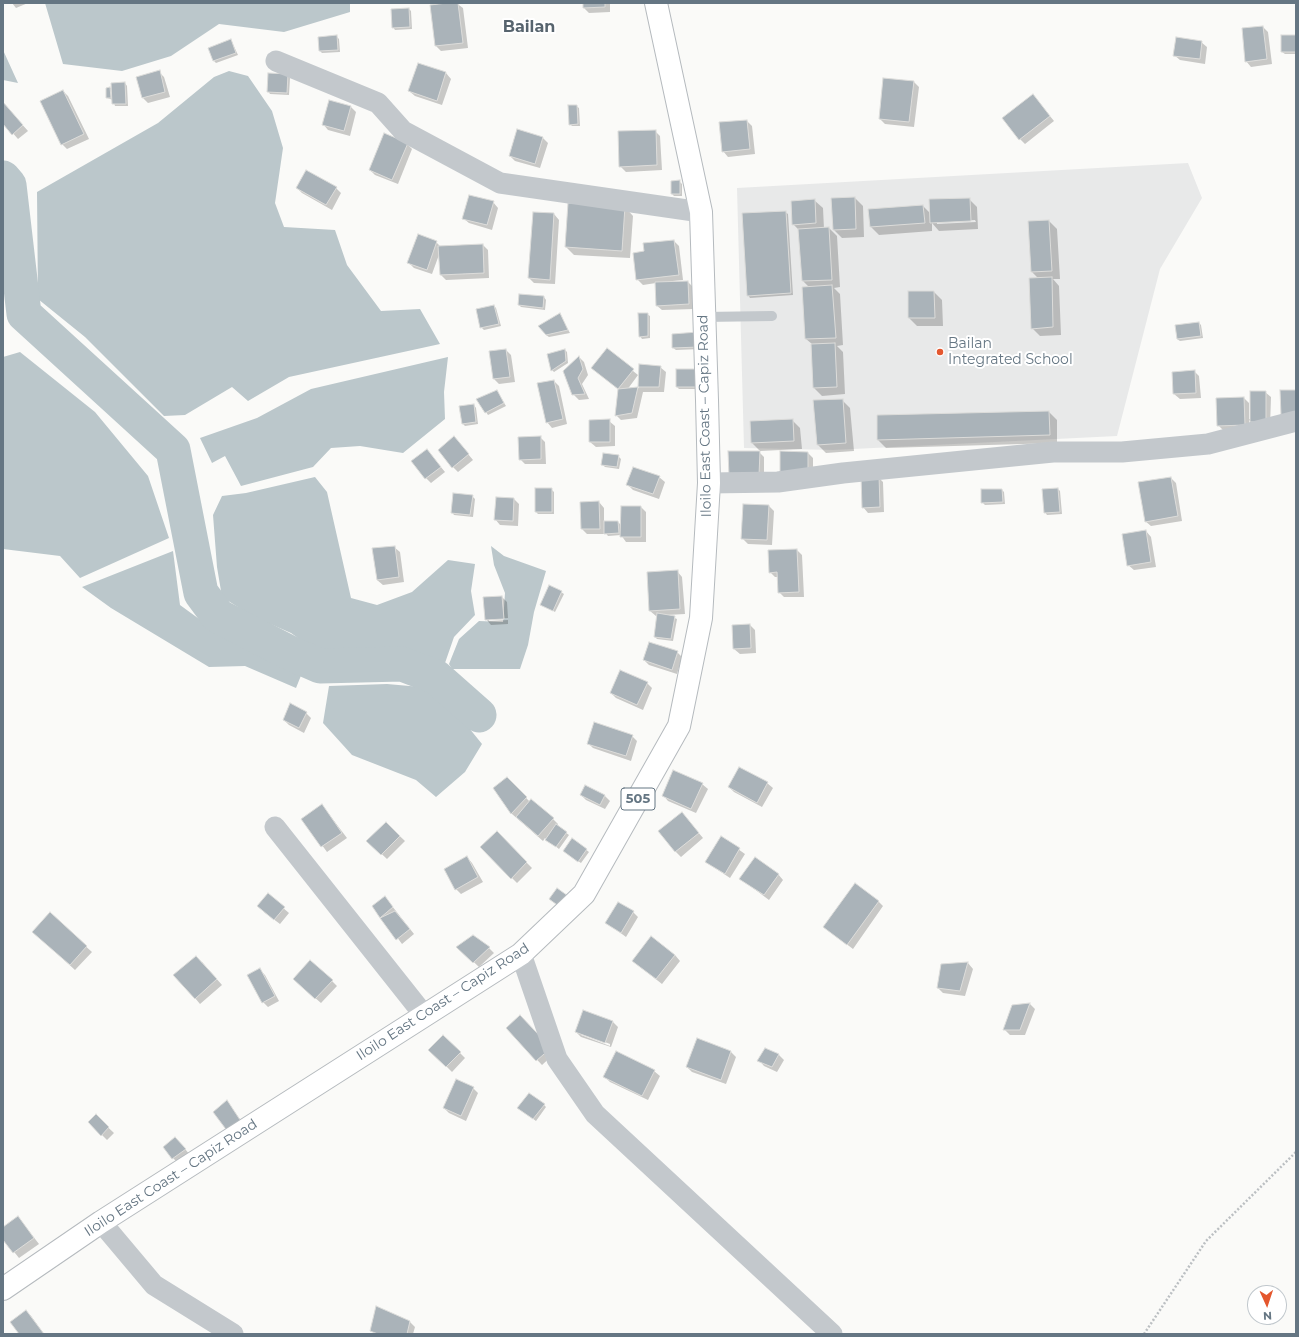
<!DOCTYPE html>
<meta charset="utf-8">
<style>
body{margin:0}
#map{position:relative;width:1299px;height:1337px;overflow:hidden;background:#fafaf8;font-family:Montserrat,sans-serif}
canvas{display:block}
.frame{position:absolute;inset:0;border:4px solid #657683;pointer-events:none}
.north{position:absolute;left:1247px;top:1285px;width:40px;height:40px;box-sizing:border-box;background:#fff;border:1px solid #c1c8cd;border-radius:50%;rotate:177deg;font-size:11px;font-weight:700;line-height:16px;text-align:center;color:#657683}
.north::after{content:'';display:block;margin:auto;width:14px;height:18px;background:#e4572e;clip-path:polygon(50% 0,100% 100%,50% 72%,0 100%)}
</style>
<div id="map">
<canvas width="1299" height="1337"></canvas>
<div class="frame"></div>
<div class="north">N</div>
</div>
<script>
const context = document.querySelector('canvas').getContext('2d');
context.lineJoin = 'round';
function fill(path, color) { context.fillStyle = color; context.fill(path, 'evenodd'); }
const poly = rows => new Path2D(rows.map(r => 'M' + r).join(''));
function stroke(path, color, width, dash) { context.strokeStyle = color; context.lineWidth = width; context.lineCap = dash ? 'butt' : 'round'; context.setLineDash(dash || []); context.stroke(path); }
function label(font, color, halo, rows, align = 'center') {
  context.font = font + ' Montserrat,sans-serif'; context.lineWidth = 4; context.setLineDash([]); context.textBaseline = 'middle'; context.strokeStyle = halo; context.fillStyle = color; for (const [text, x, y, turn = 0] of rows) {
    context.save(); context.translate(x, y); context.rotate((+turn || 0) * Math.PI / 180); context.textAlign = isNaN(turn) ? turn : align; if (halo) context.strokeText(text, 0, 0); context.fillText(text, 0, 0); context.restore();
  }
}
const built = poly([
 [1188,163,1202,198,1160,269,1117,436,833,450,744,448,737,188]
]);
const water = poly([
 [45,3,350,3,350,12,284,32,219,24,171,56,122,71,63,64],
 [3,50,18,83,3,80],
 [229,71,248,76,272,111,283,148,275,203,284,227,335,230,347,265,381,311,420,309,440,344,289,377,248,401,232,387,185,415,164,416,85,337,38,299,37,192,158,123,214,77],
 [20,352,95,412,148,476,169,538,80,578,60,556,3,549,3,357],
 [448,357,444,392,445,419,403,453,360,446,331,448,313,467,241,486,225,456,212,463,200,438,257,418,311,389],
 [315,477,327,492,351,598,377,605,412,592,448,560,475,564,471,591,475,615,454,637,445,663,393,650,319,653,291,633,252,616,222,597,217,567,213,515,222,496,246,493],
 [491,546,504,556,546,571,534,612,528,645,520,669,452,669,449,664,459,639,479,621,503,622,505,593,494,565],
 [173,551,180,605,221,635,267,652,302,673,296,688,245,666,209,667,111,608,82,587],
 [387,684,421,687,452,707,482,744,465,772,436,797,416,780,352,755,323,723,329,686]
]);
const shadow = poly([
 [12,3,28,3,16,8],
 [456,3,463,8,468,48,441,51,436,46],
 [584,3,610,3,610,12,589,13,584,8],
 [409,9,411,11,412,29,395,30,393,27],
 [1263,27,1268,32,1272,64,1251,67,1246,61],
 [336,36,339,39,340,52,322,53,320,51,319,38],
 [1282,36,1296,36,1296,54,1285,54,1282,52],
 [231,40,238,55,216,63,214,61],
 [1201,42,1207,47,1205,64,1180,60,1174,55],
 [419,64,446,73,451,79,442,105,415,96,409,91],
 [159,72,164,77,170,97,148,103,143,98,137,78],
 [287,75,290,78,289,95,270,94,268,91],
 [914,82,919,87,914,127,885,124,880,119],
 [125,83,127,86,128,106,115,106,113,100,107,98,107,89],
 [63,91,68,96,89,139,67,149,62,144],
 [1033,95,1054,121,1025,144,1020,139],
 [330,101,351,107,356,112,350,136,328,130,323,124],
 [3,103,28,131,18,139,3,122],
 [576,106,579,108,580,126,572,126,570,124],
 [747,121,752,126,755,154,728,157,723,151],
 [655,131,660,136,662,170,626,172,620,166],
 [542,137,548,143,540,168,515,161,510,156],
 [407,144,412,149,398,184,375,175,370,170],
 [679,181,682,184,682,196,674,196,672,194],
 [297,188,336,188,341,193,332,210,302,193],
 [855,198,863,206,864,237,842,238,834,230],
 [969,199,977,207,978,229,939,231,932,223,932,231,879,235,871,227,869,210,923,206,930,213],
 [975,220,976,222,937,224,937,222],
 [814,200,823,208,824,229,829,228,837,236,840,287,834,288,840,294,843,345,837,346,843,352,845,394,822,396,814,388,812,344,806,339,803,288,809,287,803,281,799,230,793,224],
 [493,202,498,208,492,230,469,223,463,218],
 [625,207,633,216,630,258,574,255,566,247],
 [785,212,788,214,793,295,750,298,748,295],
 [554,214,559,220,555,284,534,283,529,278],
 [1049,221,1057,229,1060,279,1053,279,1059,286,1061,335,1040,336,1032,328,1038,278,1032,272],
 [674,241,679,246,683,280,673,281,673,282,688,282,693,287,694,309,662,310,656,305,656,283,643,285,637,279,645,252],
 [436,242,441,247,483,245,488,250,489,278,446,280,440,274,440,252,432,274,414,268,409,263],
 [934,292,942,300,943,326,917,326,909,318],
 [519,295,544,297,546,300,545,310,521,307,519,305],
 [494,306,496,308,501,326,484,330,481,327],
 [647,314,650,316,650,338,642,339,640,336],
 [560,315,570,333,549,337,546,335],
 [1199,323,1201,325,1203,338,1180,341,1177,339],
 [673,335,701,349,676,350,673,348],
 [506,350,511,355,515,382,499,384,494,379,490,352],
 [565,350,567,352,568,363,554,372,552,370],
 [607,350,638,375,627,390,639,388,640,365,660,367,666,372,664,392,643,392,637,418,621,420,616,415,619,390,592,368],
 [579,357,584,362,588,375,582,384,589,399,579,400,573,394],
 [677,370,701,389,679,389,677,387],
 [1194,371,1199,376,1201,398,1180,399,1174,394,1173,373],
 [554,381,559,386,567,424,552,428,547,422],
 [497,391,506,406,488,415,486,412],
 [1265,392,1271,397,1270,427,1256,427,1249,420,1250,430,1223,430,1218,425,1244,398,1249,403,1249,419,1251,419],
 [842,400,850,408,854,451,826,453,818,445],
 [474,405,476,408,478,424,465,426,463,424,461,407],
 [1049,412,1057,420,1057,443,886,448,878,440],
 [792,420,800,428,802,449,760,451,752,443],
 [609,421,615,426,615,446,596,447,590,442],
 [540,437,545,442,546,464,525,464,520,459],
 [459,443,473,460,458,472,453,467],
 [427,450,445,472,431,483,426,478],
 [759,452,764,457,764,480,730,476],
 [808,453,813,458,813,479,786,478],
 [618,456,621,459,619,469,605,467,602,464],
 [659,477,665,482,659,499,633,490,627,484],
 [878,477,883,482,884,512,868,513,863,507],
 [1171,478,1176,483,1182,521,1151,526,1145,521],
 [551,489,554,492,554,514,538,514,536,512],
 [1058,489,1060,491,1062,514,1047,515,1045,512],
 [1002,490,1004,492,1005,504,985,505,982,502],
 [472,496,475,499,473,517,454,515,452,512],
 [514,499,519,504,518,526,500,525,495,519],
 [599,502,604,508,604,522,618,522,621,525,641,507,646,512,646,542,626,542,621,535,608,536,605,532,605,534,587,534,582,529],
 [769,506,774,511,772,545,748,544,742,538],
 [1146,531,1151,537,1156,567,1134,570,1128,565],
 [394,547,400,552,404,582,383,585,377,580],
 [797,550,802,555,804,597,784,597,779,592,779,577,775,577,770,572],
 [677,571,682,577,685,614,667,615,677,619,673,641,657,639,655,637,658,616,656,616,650,611],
 [561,592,564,594,555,612,541,604],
 [502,597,507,602,508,618,489,619,489,621,508,620,508,624,491,625,486,619],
 [750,625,755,630,756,653,740,654,734,649],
 [677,652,682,657,677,674,649,665,644,660],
 [647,683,652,688,643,710,616,698,611,693],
 [306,713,311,718,304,733,289,725,284,720],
 [632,736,637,741,631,761,593,748,588,743],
 [739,768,767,783,773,788,762,807,734,792,729,787],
 [507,778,530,802,553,819,558,824,557,826,569,835,559,849,545,838,543,841,512,814,495,788],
 [702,784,708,789,696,813,668,801,663,795],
 [581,795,604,795,610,801,605,809,586,800],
 [322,805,347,838,327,852,303,819],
 [682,813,703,838,681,857,675,851],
 [386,823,405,841,387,859,368,841],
 [497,833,532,868,517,883,482,848],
 [721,837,745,854,730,878,706,862],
 [572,839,589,852,581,863,566,853],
 [467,857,472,863,483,882,461,894,456,889],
 [778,874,783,880,769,900,741,879],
 [268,895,289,913,280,924,264,912],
 [385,897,414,934,402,944,374,906],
 [878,901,883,906,853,949,824,927],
 [633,912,638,917,626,937,607,923],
 [50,914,92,952,75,970,39,937],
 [458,947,489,948,494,953,479,967],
 [675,955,680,961,662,984,639,966],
 [202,962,222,985,200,1004,195,998],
 [968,963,973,969,965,996,943,993,938,988,942,965],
 [260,970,265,975,279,1001,268,1007,263,1002],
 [332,981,337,986,321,1003,299,984],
 [1030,1004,1035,1009,1025,1035,1010,1035,1004,1029,1013,1006],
 [584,1011,613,1022,618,1027,611,1047,581,1037,576,1032],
 [581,1033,610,1044,610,1046,581,1035],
 [507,1028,555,1053,542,1065],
 [443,1036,465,1058,452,1072,430,1050],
 [765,1049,779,1055,784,1060,777,1072,764,1066,759,1060],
 [731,1052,736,1057,726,1084,692,1072,687,1067],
 [654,1071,660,1076,648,1100,610,1082,605,1077],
 [473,1088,478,1093,466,1121,449,1113,444,1108],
 [227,1101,247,1129,234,1137],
 [544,1105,546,1107,536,1121,521,1110],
 [96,1116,114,1133,107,1140,89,1122],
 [181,1144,190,1155,178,1163,173,1158],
 [18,1217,39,1244,19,1258,3,1238,3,1228],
 [26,1311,31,1316,44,1334,20,1334],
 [410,1322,415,1327,413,1334,375,1334,371,1330]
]);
const river = poly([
 [3,178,9,185,24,314,173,450,201,593,218,616,288,652,320,666,402,664,436,677,479,715]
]);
const building = poly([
 [447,3,458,3,463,43,435,46,430,5,447,3],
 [583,3,605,3,605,7,583,8,583,3],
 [409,8,410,27,392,28,391,9,409,8],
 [1263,26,1267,59,1245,62,1242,28,1263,26],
 [337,35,338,50,319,51,318,37,337,35],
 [1281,35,1296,35,1296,52,1281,52,1281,35],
 [1176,37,1202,41,1200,59,1173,56,1176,37],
 [231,39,236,53,213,61,208,48,231,39],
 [418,63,446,72,437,101,408,91,418,63],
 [160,70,165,92,142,98,136,77,160,70],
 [268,73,288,74,287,93,267,92,268,73],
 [883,78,914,81,909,122,879,119,883,78],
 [125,82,126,104,112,104,111,83,125,82],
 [110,87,111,98,106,98,106,88,110,87],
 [63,90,84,134,61,145,40,101,63,90],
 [1033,94,1050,116,1019,140,1002,118,1033,94],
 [329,100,351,106,344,131,322,125,329,100],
 [3,102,23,125,12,135,3,124,3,102],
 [568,105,577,105,578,124,569,125,568,105],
 [747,120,750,149,722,152,719,122,747,120],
 [517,129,543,137,535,164,509,156,517,129],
 [656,130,657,165,619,167,618,131,656,130],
 [384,133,408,143,392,180,369,170,384,133],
 [306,170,337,187,326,205,296,188,306,170],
 [680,180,680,194,671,194,671,181,680,180],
 [469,195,494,201,487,225,462,219,469,195],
 [855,197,856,229,833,230,831,198,855,197],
 [970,198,971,221,930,223,929,199,970,198],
 [815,199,816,223,792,225,791,201,815,199],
 [568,203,625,206,622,251,565,247,568,203],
 [923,205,925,223,870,227,868,209,923,205],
 [786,211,791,293,747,296,742,213,786,211],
 [533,212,554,213,550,280,528,278,533,212],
 [1049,220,1052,271,1031,272,1028,221,1049,220],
 [829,227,832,280,802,281,798,229,829,227],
 [418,234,437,241,427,270,407,263,418,234],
 [674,240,679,275,636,280,633,253,644,251,643,243,674,240],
 [483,244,484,273,440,275,438,246,483,244],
 [1052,277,1053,327,1031,329,1029,278,1052,277],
 [688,281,689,304,656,306,655,282,688,281],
 [832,285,836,338,805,339,802,287,832,285],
 [908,291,934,291,935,318,908,318,908,291],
 [519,294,544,296,543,308,518,305,519,294],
 [494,305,499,324,480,328,476,309,494,305],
 [560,313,568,330,546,335,538,326,560,313],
 [638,313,648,313,648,336,639,337,638,313],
 [1199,322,1201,336,1177,339,1175,325,1199,322],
 [698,332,699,347,672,348,672,334,698,332],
 [835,343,837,387,813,388,811,344,835,343],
 [607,348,634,369,618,389,591,368,607,348],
 [506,349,510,377,493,379,489,351,506,349],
 [565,349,566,361,551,371,547,354,565,349],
 [579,356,583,369,578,378,585,394,572,395,563,371,579,356],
 [639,364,661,366,659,387,638,387,639,364],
 [676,369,699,369,699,387,676,387,676,369],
 [1195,370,1196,393,1173,394,1172,372,1195,370],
 [554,380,563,419,546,423,537,383,554,380],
 [638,387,632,413,615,416,618,389,638,387],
 [497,390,504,403,485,413,476,399,497,390],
 [1280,390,1296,390,1296,414,1281,415,1280,390],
 [1250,391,1266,391,1266,422,1250,422,1250,391],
 [1244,397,1245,425,1217,426,1216,398,1244,397],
 [843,399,846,443,817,445,813,400,843,399],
 [474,404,476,422,462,424,459,406,474,404],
 [1049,411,1050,435,877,440,877,415,1049,411],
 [610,419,610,442,589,442,589,420,610,419],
 [793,419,794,441,751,443,750,421,793,419],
 [454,436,469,454,452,468,438,450,454,436],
 [541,436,541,459,519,460,518,437,541,436],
 [427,449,441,467,425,479,411,461,427,449],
 [728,451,760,451,759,475,729,476,728,451],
 [780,451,808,452,808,474,780,473,780,451],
 [603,453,619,455,617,467,601,465,603,453],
 [633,467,660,476,653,494,626,485,633,467],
 [861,476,879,476,880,507,862,508,861,476],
 [1171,477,1178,516,1145,522,1138,482,1171,477],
 [535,488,552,488,552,512,535,512,535,488],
 [1058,488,1060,512,1044,513,1042,489,1058,488],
 [981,489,1002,489,1003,502,981,503,981,489],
 [453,493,473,495,470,515,451,513,453,493],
 [496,497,514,498,513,521,494,520,496,497],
 [599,501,600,529,581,529,580,502,599,501],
 [743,504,769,505,767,540,741,539,743,504],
 [621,506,641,506,641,537,620,537,621,506],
 [604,521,618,521,619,533,604,534,604,521],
 [1146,530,1151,562,1127,566,1122,534,1146,530],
 [395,546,399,577,377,580,372,548,395,546],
 [797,549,799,592,778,593,777,572,769,573,768,550,797,549],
 [678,570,680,609,649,611,647,572,678,570],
 [549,585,562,591,553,611,540,605,549,585],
 [502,596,504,619,485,620,483,597,502,596],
 [657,613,675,616,671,639,654,637,657,613],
 [750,624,751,648,733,649,732,625,750,624],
 [649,642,678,651,672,670,643,660,649,642],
 [620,670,648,682,637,705,610,693,620,670],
 [290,703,307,712,299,728,283,720,290,703],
 [594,722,633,735,626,756,587,744,594,722],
 [739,767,768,782,757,803,728,787,739,767],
 [673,770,703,783,691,809,662,796,673,770],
 [507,777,527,797,511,814,493,788,507,777],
 [585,785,605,795,600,805,580,795,585,785],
 [531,799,554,818,538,836,516,817,531,799],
 [322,804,342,833,321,847,301,819,322,804],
 [682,812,699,833,675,852,658,831,682,812],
 [386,822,400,836,381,855,366,841,386,822],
 [556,824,567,832,556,847,545,840,556,824],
 [497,831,527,862,511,879,480,847,497,831],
 [721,836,740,848,725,874,705,862,721,836],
 [572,838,587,849,578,862,563,851,572,838],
 [467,856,478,877,455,890,444,869,467,856],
 [755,857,779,874,764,895,739,879,755,857],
 [855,883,879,901,847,945,823,927,855,883],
 [557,888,568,896,560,907,549,899,557,888],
 [268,893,285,907,274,920,257,906,268,893],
 [385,896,393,907,380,918,372,906,385,896],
 [618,902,634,911,621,933,605,923,618,902],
 [395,911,410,929,396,940,380,918,395,911],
 [50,912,87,946,70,965,32,932,50,912],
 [473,935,490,947,473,963,456,947,473,935],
 [651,936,675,955,656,979,632,961,651,936],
 [196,956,217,979,195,999,173,975,196,956],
 [310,960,333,980,315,999,293,979,310,960],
 [968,962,960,991,937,988,941,964,968,962],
 [260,968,275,996,262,1003,247,975,260,968],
 [1030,1003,1020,1030,1003,1030,1012,1005,1030,1003],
 [583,1010,613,1021,605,1043,575,1032,583,1010],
 [520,1015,551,1048,536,1061,506,1028,520,1015],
 [443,1035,461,1052,446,1067,428,1050,443,1035],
 [697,1038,731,1051,721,1080,686,1067,697,1038],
 [765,1048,779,1054,772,1067,757,1061,765,1048],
 [616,1051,655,1070,642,1096,603,1077,616,1051],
 [456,1079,474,1087,461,1116,443,1108,456,1079],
 [529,1093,545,1104,533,1119,517,1108,529,1093],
 [227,1100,242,1123,228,1132,213,1112,227,1100],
 [96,1114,109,1127,101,1136,88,1122,96,1114],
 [175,1137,186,1149,172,1159,163,1147,175,1137],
 [18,1216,34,1238,13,1253,3,1240,3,1227,18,1216],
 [376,1306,410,1321,407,1334,378,1334,370,1331,376,1306],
 [26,1310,44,1334,19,1334,10,1322,26,1310]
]);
const path = poly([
 [1144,1334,1206,1241,1296,1152]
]);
const service = poly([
 [704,317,772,316]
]);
const minor = poly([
 [276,61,378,103,403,131,500,183,701,212],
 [709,483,778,482,843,473,1053,452,1122,452,1208,444,1296,421],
 [275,827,424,1015],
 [521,954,557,1059,595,1114,832,1334],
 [101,1222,154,1285,233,1334]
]);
const primary = poly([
 [3,1289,101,1222,521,954,584,894,679,726,701,618,709,483,707,400,701,212,656,3]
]);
const markers = [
 [940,352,4,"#e4572e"]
];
const shields = [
 [638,799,34]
];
const shieldNames = [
 ["505",638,799]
];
const poiNames = [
 ["Bailan",948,344],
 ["Integrated School",948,360]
];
const streetNames = [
 ["Iloilo East Coast – Capiz Road",705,416,-91],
 ["Iloilo East Coast – Capiz Road",443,1002,-33],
 ["Iloilo East Coast – Capiz Road",171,1178,-33]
];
const quarterNames = [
 ["Bailan",529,27]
];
fill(built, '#e8e9e9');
fill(water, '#bbc7cb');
fill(shadow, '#0003');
stroke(river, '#bbc7cb', 35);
fill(building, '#aab3b9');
stroke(building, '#dcdcda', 1);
stroke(primary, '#b5babe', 24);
stroke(path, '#bbbfc2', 2.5, [2, 2]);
stroke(service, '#c3c8cc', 10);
stroke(minor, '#c3c8cc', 21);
stroke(primary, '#fff', 22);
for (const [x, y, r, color] of markers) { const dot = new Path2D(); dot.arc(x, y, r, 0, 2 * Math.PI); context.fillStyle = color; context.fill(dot); stroke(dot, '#fff', 1.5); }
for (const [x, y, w] of shields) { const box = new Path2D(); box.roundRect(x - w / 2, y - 11, w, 22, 3); context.fillStyle = '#fff'; context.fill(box); stroke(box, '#657683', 1); }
label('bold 13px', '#657683', null, shieldNames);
label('14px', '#657683', '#fff', poiNames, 'left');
label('14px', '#657683', '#fff', streetNames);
label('bold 16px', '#57646e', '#fff', quarterNames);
</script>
